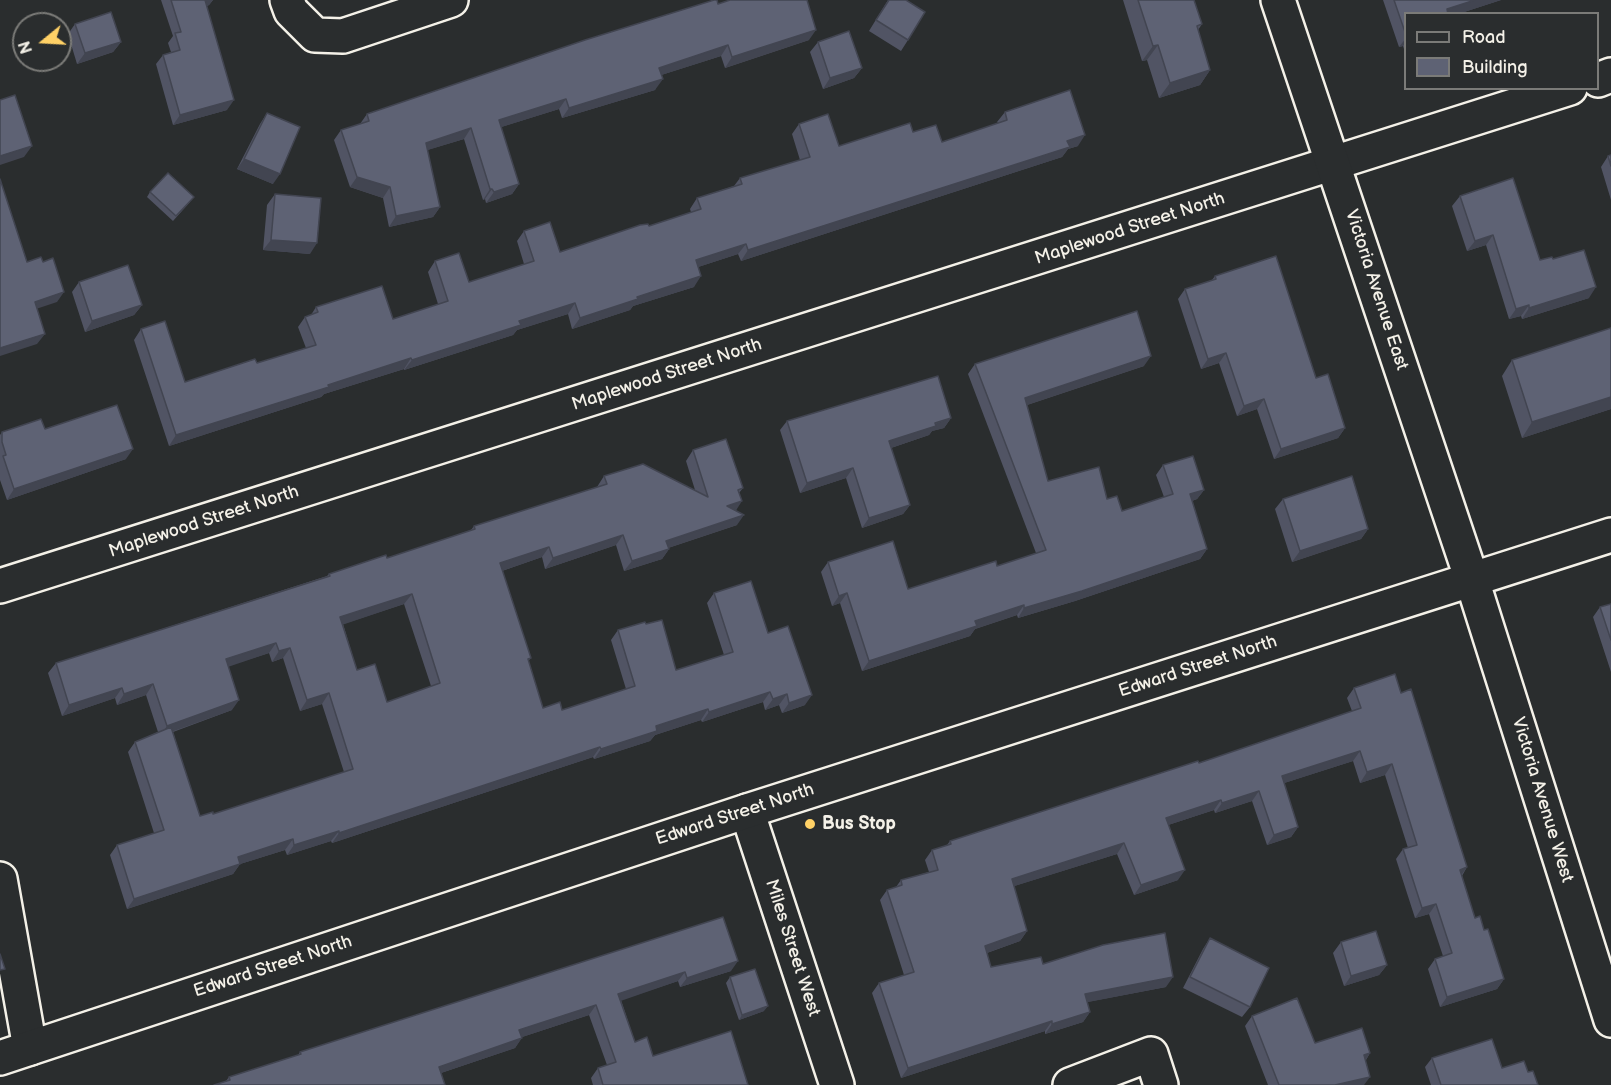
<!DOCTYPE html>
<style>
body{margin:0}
#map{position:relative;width:1611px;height:1085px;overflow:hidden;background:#2a2d2e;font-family:"Balsamiq Sans",sans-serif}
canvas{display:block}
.legend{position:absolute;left:1404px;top:12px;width:195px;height:78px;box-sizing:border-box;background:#2a2d2e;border:2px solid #7b7b78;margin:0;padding:8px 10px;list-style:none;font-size:18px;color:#f4f1e8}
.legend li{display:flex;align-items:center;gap:12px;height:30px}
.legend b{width:30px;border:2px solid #7b7b78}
.north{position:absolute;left:12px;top:12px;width:60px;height:60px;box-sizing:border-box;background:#2a2d2e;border:2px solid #7b7b78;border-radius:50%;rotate:252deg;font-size:16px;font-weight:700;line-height:24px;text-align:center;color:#f4f1e8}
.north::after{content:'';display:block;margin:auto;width:21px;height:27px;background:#ffd166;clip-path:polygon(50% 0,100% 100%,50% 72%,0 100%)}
</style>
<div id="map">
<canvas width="1611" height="1085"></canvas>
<ul class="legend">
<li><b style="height:8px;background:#2a2d2e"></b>Road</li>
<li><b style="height:16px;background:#5e6274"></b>Building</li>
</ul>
<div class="north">N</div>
</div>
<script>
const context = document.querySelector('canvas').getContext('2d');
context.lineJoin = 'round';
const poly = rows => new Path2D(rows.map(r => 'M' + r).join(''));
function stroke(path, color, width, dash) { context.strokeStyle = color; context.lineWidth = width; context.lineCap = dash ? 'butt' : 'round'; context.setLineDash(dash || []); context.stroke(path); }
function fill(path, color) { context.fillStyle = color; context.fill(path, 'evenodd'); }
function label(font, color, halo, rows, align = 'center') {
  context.font = font + ' "Balsamiq Sans",sans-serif'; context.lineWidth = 4.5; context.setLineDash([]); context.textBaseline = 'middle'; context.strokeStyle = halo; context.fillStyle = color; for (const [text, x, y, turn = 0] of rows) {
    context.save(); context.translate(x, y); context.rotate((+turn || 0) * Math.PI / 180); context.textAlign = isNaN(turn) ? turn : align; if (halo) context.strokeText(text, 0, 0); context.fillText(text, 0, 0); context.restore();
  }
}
const street = poly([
 [287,0,291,11,315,35,343,36,451,0],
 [1598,80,1611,75],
 [0,586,1570,88],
 [747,811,837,1085],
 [0,879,30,1048],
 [1070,1085,1151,1054,1161,1085]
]);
const secondary = poly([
 [1278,0,1472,580,1611,1020],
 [0,1058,747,811,1611,535]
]);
const wall = poly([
 [161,0,213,0,209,5,207,6,227,110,173,125,156,64,163,55,171,52,168,43,173,36],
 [888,0,906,0,908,40,901,51,869,31],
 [1123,0,1194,0,1202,24,1198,30,1210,70,1200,85,1159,98,1147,60,1142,61],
 [1383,0,1501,0,1458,14,1406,14,1406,55,1403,46,1399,47],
 [718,4,809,40,725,68,721,56,661,75,655,90,562,118,559,109,501,127,519,184,512,194,486,203,485,199,483,200,464,139,427,150,440,207,433,217,389,227,383,198,350,187,334,140,341,130,360,124,367,114],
 [75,24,121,42,113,52,77,64,68,34],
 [818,42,862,68,854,78,823,89,810,52],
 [1005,112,1078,146,1068,149,1062,157,741,261,738,254,698,267,694,287,633,306,630,310,572,329,568,314,517,330,513,335,404,370,404,369,324,394,321,397,169,446,134,340,141,329,185,382,257,363,306,348,298,327,305,317,311,315,316,307,393,319,438,304,428,272,435,261,469,282,524,264,517,241,524,231,560,252,649,226,691,212,690,209,697,198,734,186,740,178,800,160,792,134,799,124,839,146,913,132,942,142,998,123,997,122],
 [267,113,273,184,237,169,260,124],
 [1611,155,1611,200,1601,167,1608,156],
 [150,192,190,202,173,221,147,197],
 [275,194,310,254,263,250,267,205],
 [1460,196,1540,260,1553,259,1589,298,1522,319,1521,316,1509,319,1486,245,1467,251,1452,206],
 [1215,276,1345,428,1338,438,1274,459,1257,409,1237,416,1219,363,1201,369,1178,299,1185,289,1212,280],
 [79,282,142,305,134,315,85,332,72,292],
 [1611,328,1611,409,1522,438,1502,376,1512,360],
 [975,364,1144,366,1027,405,1048,481,1107,499,1122,511,1164,497,1156,475,1163,465,1204,490,1197,499,1192,501,1207,549,1200,559,1075,601,1018,618,1017,615,975,629,970,636,862,671,840,603,832,606,821,572,828,562,908,589,997,566,1036,553,968,374],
 [951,418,944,428,932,431,929,435,891,448,910,505,903,514,862,528,846,478,800,493,780,430,787,421],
 [45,429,126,459,7,500,0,480,0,435,2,432],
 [693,450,743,488,739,493,736,511,737,525,668,548,669,549,662,559,624,571,616,545,545,569,542,557,502,571,531,658,528,661,543,708,562,710,626,689,611,640,618,630,646,624,676,670,724,655,707,603,714,593,768,633,805,705,782,713,779,705,765,710,763,702,702,722,701,720,655,735,650,741,594,759,593,757,332,843,331,841,287,855,285,850,240,864,233,874,127,909,110,855,117,845,154,833,128,752,135,742,158,732,146,695,117,705,115,698,62,716,48,673,56,663,327,576,329,574,387,558,471,530,474,526,597,487,604,476,695,490,686,461],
 [404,604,431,686,387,702,357,670,343,624],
 [269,653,272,662,283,658,300,711,322,704,344,772,213,814,200,816,173,732,232,710,228,666],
 [1283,499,1368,529,1361,539,1292,562,1275,509],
 [1611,604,1611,672,1593,617,1600,607],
 [1354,688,1401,693,1467,867,1462,876,1475,918,1484,930,1504,979,1497,989,1440,1007,1428,969,1435,959,1443,956,1429,914,1415,918,1396,859,1403,849,1408,848,1385,775,1360,783,1353,761,1284,783,1298,827,1291,837,1267,845,1252,801,1215,813,1214,810,1168,825,1178,880,1134,895,1117,854,1014,886,1027,931,1020,941,987,953,991,967,1043,964,1166,987,1087,1002,1090,1012,1083,1022,1045,1034,1045,1031,901,1078,872,993,879,983,904,975,880,900,887,890,896,887,901,880,929,872,925,860,932,850,947,845,950,841,1199,763,1352,711,1347,698],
 [723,917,731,971,680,987,678,981,621,1000,635,1042,653,1056,748,1085,593,1085,591,1078,598,1068,607,1065,589,1015,522,1037,515,1048,441,1073,226,1081,229,1077,298,1055,300,1052],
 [1210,938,1250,1007,1242,1017,1183,988,1203,949],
 [1341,942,1387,965,1379,975,1344,986,1333,953],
 [730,977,764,1011,739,1020,726,983],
 [1252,1016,1315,1043,1370,1053,1366,1060,1364,1085,1268,1085,1245,1026],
 [1432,1058,1528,1072,1538,1085,1431,1085,1425,1067]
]);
const shadedWall = poly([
 [204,0,213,0,209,5,198,9],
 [1475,0,1501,0,1458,14,1444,14,1447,9],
 [816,30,809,40,725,68,732,57],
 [1406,38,1406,42,1403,46,1399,47],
 [121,42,113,52,77,64,85,53],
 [728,45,721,56,652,78,659,68],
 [1158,45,1147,60,1142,61,1153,46],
 [862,68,854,78,823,89,830,78],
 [1210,70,1200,85,1159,98,1170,83],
 [663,79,655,90,562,118,569,108],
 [566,99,559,109,492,130,499,120],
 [234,100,227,110,173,125,180,115],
 [471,128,464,139,418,153,426,143],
 [1085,135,1078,146,1068,149,1062,157,741,261,748,250],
 [32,146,24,157,0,165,0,156],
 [244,159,280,174,273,184,237,169],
 [357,177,390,187,383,198,350,187],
 [519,184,512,194,486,203,494,192],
 [490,189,492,189,485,199,483,200],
 [440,207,433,217,389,227,396,216],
 [1493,235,1486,245,1467,251,1475,241],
 [271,240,317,243,310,254,263,250],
 [746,244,738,254,689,270,696,260],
 [701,276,694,287,633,306,630,310,572,329,580,318,637,297],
 [1596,287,1589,298,1522,319,1529,308],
 [64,292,57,302,27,312,35,302],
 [575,303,568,314,517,330,513,335,404,370,412,360,519,321],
 [142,305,134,315,85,332,92,321],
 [1529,305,1521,316,1509,319,1516,309],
 [45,334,37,344,0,356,0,348],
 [1226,353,1219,363,1201,369,1208,359],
 [1151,356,1144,366,1018,408,1025,398],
 [411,358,404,369,324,394,321,397,169,446,176,435],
 [1611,397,1611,409,1522,438,1532,422],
 [1264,399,1257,409,1237,416,1244,406],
 [951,418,944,428,932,431,929,435,882,451,889,441],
 [1345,428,1338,438,1274,459,1281,449],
 [133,449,126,459,7,500,14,489],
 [853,468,846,478,800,493,807,483],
 [1204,490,1197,499,1183,504,1190,494],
 [742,501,735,512,727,506],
 [910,505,903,514,862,528,869,518],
 [744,515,737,525,659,551,666,541],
 [1368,529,1361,539,1292,562,1300,551],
 [623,535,616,545,545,569,553,558],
 [549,547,542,557,493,574,500,563],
 [669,549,662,559,624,571,632,561],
 [1207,549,1200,559,1075,601,1018,618,1024,608],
 [847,593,840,603,832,606,839,596],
 [412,594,404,604,333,628,340,617],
 [1024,605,1017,615,975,629,970,636,862,671,869,661,975,621],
 [276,643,269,653,219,670,226,659],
 [290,648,283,658,272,662,279,651],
 [153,684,146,695,117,705,124,694],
 [122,688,115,698,62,716,69,705],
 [770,692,763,702,702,722,709,712],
 [329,693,322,704,300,711,307,700],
 [787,694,779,705,765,710,773,699],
 [812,695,805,705,782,713,789,703],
 [239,700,232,710,160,736,167,726],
 [708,709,701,720,655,735,650,741,594,759,601,749,656,726],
 [600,747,593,757,332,843,339,833],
 [1360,751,1353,761,1275,786,1282,776],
 [1392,764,1385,775,1360,783,1367,772],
 [1259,791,1252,801,1215,813,1222,803],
 [1221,800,1214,810,1159,828,1166,818],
 [1298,827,1291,837,1267,845,1274,835],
 [339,831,331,841,287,855,294,845],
 [293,839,285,850,240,864,233,874,127,909,134,899,238,857],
 [1124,843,1117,854,1005,889,1012,879],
 [1467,867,1460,877,1460,870],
 [1185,870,1178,880,1134,895,1141,885],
 [1436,904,1429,914,1415,918,1422,908],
 [1027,931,1020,941,978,956,985,946],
 [738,961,731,971,680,987,687,978],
 [1387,965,1379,975,1344,986,1351,976],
 [685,972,678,981,612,1004,618,994],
 [1173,977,1166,987,1078,1004,1085,994],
 [1504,979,1497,989,1440,1007,1447,997],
 [596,1005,589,1015,513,1040,519,1030],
 [768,1006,764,1011,739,1020,742,1015],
 [1090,1012,1083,1022,1045,1034,1052,1024],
 [1052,1021,1045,1031,901,1078,908,1068],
 [522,1038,515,1048,432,1076,439,1067],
 [1370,1053,1364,1063,1364,1055],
 [1370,1077,1364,1085,1335,1085]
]);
const building = poly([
 [171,0,205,0,234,100,180,115,163,55,180,50,175,33,181,32,171,0],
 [714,0,717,0,718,4,730,0,807,0,816,30,732,57,728,45,659,68,663,79,569,108,566,99,499,120,519,184,494,192,492,189,490,189,471,128,426,143,440,207,396,216,390,187,357,177,341,130,369,121,367,114,585,40,714,0],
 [889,0,906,0,925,12,908,40,876,20,889,0],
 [1138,0,1194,0,1202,24,1197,26,1210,70,1170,83,1158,45,1153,46,1138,0],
 [1394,0,1475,0,1447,9,1448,14,1406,14,1406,35,1394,0],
 [111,12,121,42,85,53,75,24,111,12],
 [849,31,862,68,830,78,818,42,849,31],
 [1070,90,1085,135,1067,141,1070,147,748,250,746,244,696,260,701,276,637,297,638,299,580,318,575,303,519,321,521,325,412,360,411,358,328,385,329,387,176,435,141,329,165,321,185,382,255,359,257,363,316,345,305,317,318,312,316,307,382,286,393,319,448,301,435,261,459,253,469,282,534,261,524,231,550,222,560,252,640,225,648,224,649,226,701,209,697,198,742,184,740,178,810,157,799,124,828,114,839,146,910,123,913,132,936,125,942,142,1007,120,1005,112,1070,90],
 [15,95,32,146,0,156,0,100,15,95],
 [267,113,300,127,280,174,244,159,267,113],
 [1611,155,1611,166,1608,156,1611,155],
 [168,173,194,197,176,216,150,192,168,173],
 [1513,178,1540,260,1552,257,1553,259,1584,250,1596,287,1529,308,1529,305,1516,309,1493,235,1475,241,1460,196,1513,178],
 [0,179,27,262,41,257,43,262,53,258,64,292,35,302,45,334,0,348,0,179],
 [275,194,321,198,317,243,271,240,275,194],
 [1276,256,1316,378,1328,374,1345,428,1281,449,1264,399,1244,406,1226,353,1208,359,1185,289,1216,279,1215,276,1276,256],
 [128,265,142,305,92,321,79,282,128,265],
 [1137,311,1151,356,1025,398,1048,481,1099,467,1107,499,1117,496,1122,511,1173,494,1163,465,1193,456,1204,490,1190,494,1207,549,1082,591,1024,608,1024,605,975,621,977,626,869,661,847,593,839,596,828,562,893,541,908,589,996,561,997,566,1046,550,975,364,1137,311],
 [1611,328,1611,397,1532,422,1512,360,1611,328],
 [938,376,951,418,935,423,936,426,889,441,910,505,869,518,853,468,807,483,787,421,938,376],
 [117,405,133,449,14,489,3,456,6,455,2,442,2,432,41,419,45,429,117,405],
 [726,439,743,488,738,490,742,501,727,506,744,515,666,541,669,549,632,561,623,535,553,558,549,547,500,563,531,658,528,659,543,708,560,702,562,710,635,686,618,630,645,622,646,624,662,620,676,670,733,652,714,593,751,581,768,633,788,626,812,695,789,703,787,694,773,699,770,692,709,712,708,709,656,726,657,731,601,749,600,747,339,833,339,831,294,845,293,839,238,857,240,864,134,899,117,845,164,830,135,742,171,727,200,816,213,812,213,814,353,769,329,693,307,700,290,648,279,651,276,643,226,659,239,700,167,726,153,684,124,694,122,688,69,705,56,663,330,576,329,574,386,555,387,558,475,529,474,526,607,484,604,476,643,464,708,497,693,450,726,439],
 [412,594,440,683,387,702,375,664,357,670,340,617,412,594],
 [1352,476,1368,529,1300,551,1283,499,1352,476],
 [1611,604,1611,640,1600,607,1611,604],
 [1395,674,1401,693,1411,689,1467,867,1460,870,1475,918,1480,916,1484,930,1488,929,1504,979,1447,997,1435,959,1452,953,1436,904,1422,908,1403,849,1417,845,1392,764,1367,772,1360,751,1282,776,1298,827,1274,835,1259,791,1222,803,1221,800,1166,818,1185,870,1141,885,1124,843,1012,879,1027,931,985,946,991,967,1041,957,1043,964,1103,945,1165,933,1173,977,1085,994,1090,1012,1052,1024,1052,1021,908,1068,879,983,914,972,887,890,902,885,901,880,938,870,932,850,951,844,950,841,1198,761,1199,763,1361,708,1354,688,1395,674],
 [723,917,738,961,687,978,685,972,618,994,635,1042,647,1037,653,1056,731,1031,748,1085,603,1085,598,1068,616,1062,596,1005,519,1030,522,1038,439,1067,445,1085,214,1085,230,1080,229,1077,301,1054,300,1052,723,917],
 [1376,931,1387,965,1351,976,1341,942,1376,931],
 [1210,938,1269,968,1250,1007,1190,977,1210,938],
 [0,954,5,969,0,970,0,954],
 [755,969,768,1006,742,1015,730,977,755,969],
 [1297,998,1315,1043,1362,1028,1370,1053,1364,1055,1370,1077,1335,1085,1279,1085,1252,1016,1297,998],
 [1492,1039,1502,1068,1524,1061,1528,1072,1533,1071,1538,1085,1441,1085,1432,1058,1492,1039]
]);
const markers = [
 [810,824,6,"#ffd166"]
];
const streetNames = [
 ["Maplewood Street North",1130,229,-18],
 ["Victoria Avenue East",1376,290,72],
 ["Maplewood Street North",667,375,-18],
 ["Maplewood Street North",204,522,-18],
 ["Edward Street North",1198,667,-18],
 ["Victoria Avenue West",1542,800,73],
 ["Edward Street North",735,815,-18],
 ["Miles Street West",792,948,72],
 ["Edward Street North",273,967,-18]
];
const poiNames = [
 ["Bus Stop",822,824]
];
stroke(street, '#f4f1e8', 38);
stroke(secondary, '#f4f1e8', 38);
stroke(street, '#2a2d2e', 33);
stroke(secondary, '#2a2d2e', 33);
fill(wall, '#515464');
fill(shadedWall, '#424551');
fill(building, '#5e6274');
stroke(building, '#424551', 1.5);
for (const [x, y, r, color] of markers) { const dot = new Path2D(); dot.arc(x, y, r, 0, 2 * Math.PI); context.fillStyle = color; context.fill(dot); stroke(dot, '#2a2d2e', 2); }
label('18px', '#f4f1e8', '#2a2d2e', streetNames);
label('bold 18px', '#f4f1e8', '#2a2d2e', poiNames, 'left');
</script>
